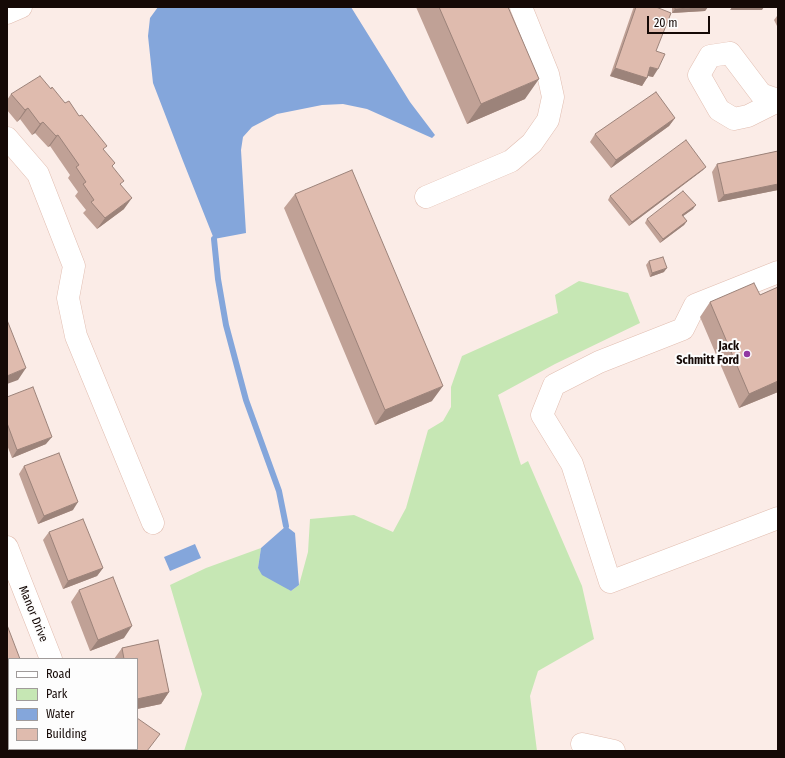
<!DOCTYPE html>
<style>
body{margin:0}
#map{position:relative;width:785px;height:758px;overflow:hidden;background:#fbece7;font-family:"Fira Sans Condensed",sans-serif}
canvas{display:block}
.frame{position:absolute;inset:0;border:8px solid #150906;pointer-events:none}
.legend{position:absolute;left:8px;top:658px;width:130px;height:92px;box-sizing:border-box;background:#fdfdfd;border:1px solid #a09b9a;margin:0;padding:5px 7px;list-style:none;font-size:12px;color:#150906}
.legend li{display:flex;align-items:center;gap:8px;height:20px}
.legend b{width:20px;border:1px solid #a09b9a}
.scale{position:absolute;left:647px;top:16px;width:63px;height:18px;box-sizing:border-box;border:2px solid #150906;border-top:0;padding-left:5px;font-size:12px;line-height:14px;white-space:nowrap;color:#150906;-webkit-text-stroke:3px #fdfdfd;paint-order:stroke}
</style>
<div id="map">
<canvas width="785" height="758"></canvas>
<div class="frame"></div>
<ul class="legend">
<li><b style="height:5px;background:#fff"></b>Road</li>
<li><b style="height:11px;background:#c6e7b4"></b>Park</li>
<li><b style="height:11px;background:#84a6db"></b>Water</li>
<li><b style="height:11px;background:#dfbbae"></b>Building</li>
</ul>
<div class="scale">20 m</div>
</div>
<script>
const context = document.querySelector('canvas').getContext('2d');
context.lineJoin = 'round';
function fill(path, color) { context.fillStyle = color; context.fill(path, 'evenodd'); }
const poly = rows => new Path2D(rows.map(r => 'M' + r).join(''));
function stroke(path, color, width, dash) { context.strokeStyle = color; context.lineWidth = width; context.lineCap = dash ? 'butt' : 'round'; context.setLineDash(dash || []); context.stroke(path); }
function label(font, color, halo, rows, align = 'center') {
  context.font = font + ' "Fira Sans Condensed",sans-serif'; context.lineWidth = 4; context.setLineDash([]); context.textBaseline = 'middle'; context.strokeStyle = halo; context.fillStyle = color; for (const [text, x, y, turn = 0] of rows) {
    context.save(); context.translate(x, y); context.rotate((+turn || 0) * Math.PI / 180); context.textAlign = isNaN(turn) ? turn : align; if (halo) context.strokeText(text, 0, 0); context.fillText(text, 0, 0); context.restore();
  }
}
const green = poly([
 [579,281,628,293,640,323,555,364,498,395,521,465,528,461,582,586,594,639,538,671,530,696,537,751,184,751,202,694,170,585,206,568,261,548,258,568,291,591,299,585,308,552,310,519,354,515,393,532,406,508,428,430,443,421,451,407,451,387,462,356,558,313,555,295]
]);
const water = poly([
 [158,7,351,7,410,102,435,135,432,138,367,109,343,104,322,105,277,114,252,127,243,137,241,150,246,233,214,239,183,161,153,83,148,36,150,18],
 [286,526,295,533,299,585,291,591,262,575,258,568,261,548],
 [195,544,201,558,170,571,164,557]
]);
const stream = poly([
 [214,239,218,279,226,325,246,400,279,491,286,526]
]);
const minor = poly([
 [7,13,21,7],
 [730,53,710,56,699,75,719,110,734,119,748,116,778,101],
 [730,53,761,94,778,100],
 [7,138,38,174,74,266,68,298,76,336,153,523],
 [426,197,511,161,532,143,548,120,553,97,548,74,521,7],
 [778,272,695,305,683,329,599,362,554,385,542,415,572,464,610,582,778,518],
 [7,547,51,659],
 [582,744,614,751]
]);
const wall = poly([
 [416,7,508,7,525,99,467,124],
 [634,7,656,7,656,51,653,77,648,76,642,86,610,76,633,9],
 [672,7,708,7,705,11,672,13],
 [777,16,778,16,778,28,774,20],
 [51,89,65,103,104,150,121,185,124,209,97,229,83,213,86,210,75,196,78,192,68,178,70,175,50,146,48,147,35,133,32,135,20,119,17,122,7,110,7,100,11,94],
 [675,118,669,126,611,168,590,142,595,134],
 [778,151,778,190,718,202,712,172,717,164],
 [703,170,629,226,608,200,610,196],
 [295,194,432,401,375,425,284,208],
 [693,209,683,216,687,221,684,225,660,243,645,223,647,219],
 [649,261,664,272,650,277,646,265],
 [778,287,778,392,739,408,700,317,710,302,760,295],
 [7,397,46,444,12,458,7,445],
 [24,466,73,510,38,524,19,474],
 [49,532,103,568,97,576,63,589,43,540],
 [79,590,124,638,90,651,71,602],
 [158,640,169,692,161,704,137,709,137,659,114,659,122,648]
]);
const shadedWall = poly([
 [708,7,705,11,672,13,675,9],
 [732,7,764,7,762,10,730,10],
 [650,67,658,69,653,77,644,75],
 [615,68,647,78,642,86,610,76],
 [539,79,525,99,467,124,481,104],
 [28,108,20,119,17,122,25,110],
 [675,118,669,126,611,168,616,160],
 [43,122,35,133,32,135,40,124],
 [58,135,50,146,48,147,56,136],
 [706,167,703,170,629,226,632,222],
 [778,184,778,190,718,202,724,195],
 [132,198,124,209,97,229,105,218],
 [696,205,693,209,679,219,682,215],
 [687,221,684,225,660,243,663,239],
 [667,268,664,272,650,277,652,273],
 [26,368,18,380,7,384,7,376],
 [778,381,778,392,739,408,749,394],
 [443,386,432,401,375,425,385,410],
 [52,437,46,444,12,458,17,450],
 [78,502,73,510,38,524,44,516],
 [103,568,97,576,63,589,68,581],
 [132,626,124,638,90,651,98,640],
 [9,664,9,670,7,671,7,665],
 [169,692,161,704,137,709,137,699],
 [9,742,9,748,7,748,7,743]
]);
const building = poly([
 [439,7,508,7,539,79,481,104,439,7],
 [636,7,656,7,671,13,656,51,665,54,658,69,650,67,647,78,615,68,636,7],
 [675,7,706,7,675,9,675,7],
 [40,76,51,89,52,87,65,103,69,101,79,116,82,115,107,146,103,149,115,163,112,166,124,181,120,184,132,198,105,218,91,202,94,200,83,184,86,182,76,167,79,165,58,135,56,136,43,122,40,124,28,108,25,110,11,94,40,76],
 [656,92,675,118,616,160,595,134,656,92],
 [686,140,706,167,632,222,610,196,686,140],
 [778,151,778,184,724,195,717,164,778,151],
 [352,170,443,386,385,410,295,194,352,170],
 [683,191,696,205,682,215,687,221,663,239,647,219,683,191],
 [663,257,667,268,652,273,649,261,663,257],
 [754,283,760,295,778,287,778,381,749,394,710,302,754,283],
 [7,320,26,368,7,376,7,320],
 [33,387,52,437,17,450,7,423,7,397,33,387],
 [59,453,78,502,44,516,24,466,59,453],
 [83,519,103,568,68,581,49,532,83,519],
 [113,577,132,626,98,640,79,590,113,577],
 [7,625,20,659,9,659,9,664,7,665,7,625],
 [158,640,169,692,137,699,137,659,124,659,122,648,158,640],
 [9,685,9,742,7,743,7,686,9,685],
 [137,718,160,734,147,751,102,751,104,749,137,749,137,718],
 [45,749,51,749,57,751,44,751,45,749]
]);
const markers = [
 [747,354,4,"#9137a3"]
];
const poiNames = [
 ["Jack",739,347],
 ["Schmitt Ford",739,361]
];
const streetNames = [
 ["Manor Drive",33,614,68]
];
fill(green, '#c6e7b4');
fill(water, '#84a6db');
stroke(stream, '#84a6db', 6);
stroke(minor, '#e1bdb0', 23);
stroke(minor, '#fff', 22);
fill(wall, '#c0a196');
fill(shadedWall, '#9c837a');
fill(building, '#dfbbae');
stroke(building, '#9c837a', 1);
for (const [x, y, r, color] of markers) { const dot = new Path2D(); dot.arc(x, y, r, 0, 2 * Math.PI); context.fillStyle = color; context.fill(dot); stroke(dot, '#fdfdfd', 1.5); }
label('bold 12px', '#150906', '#fdfdfd', poiNames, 'right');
label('12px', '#150906', '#fdfdfd', streetNames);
</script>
